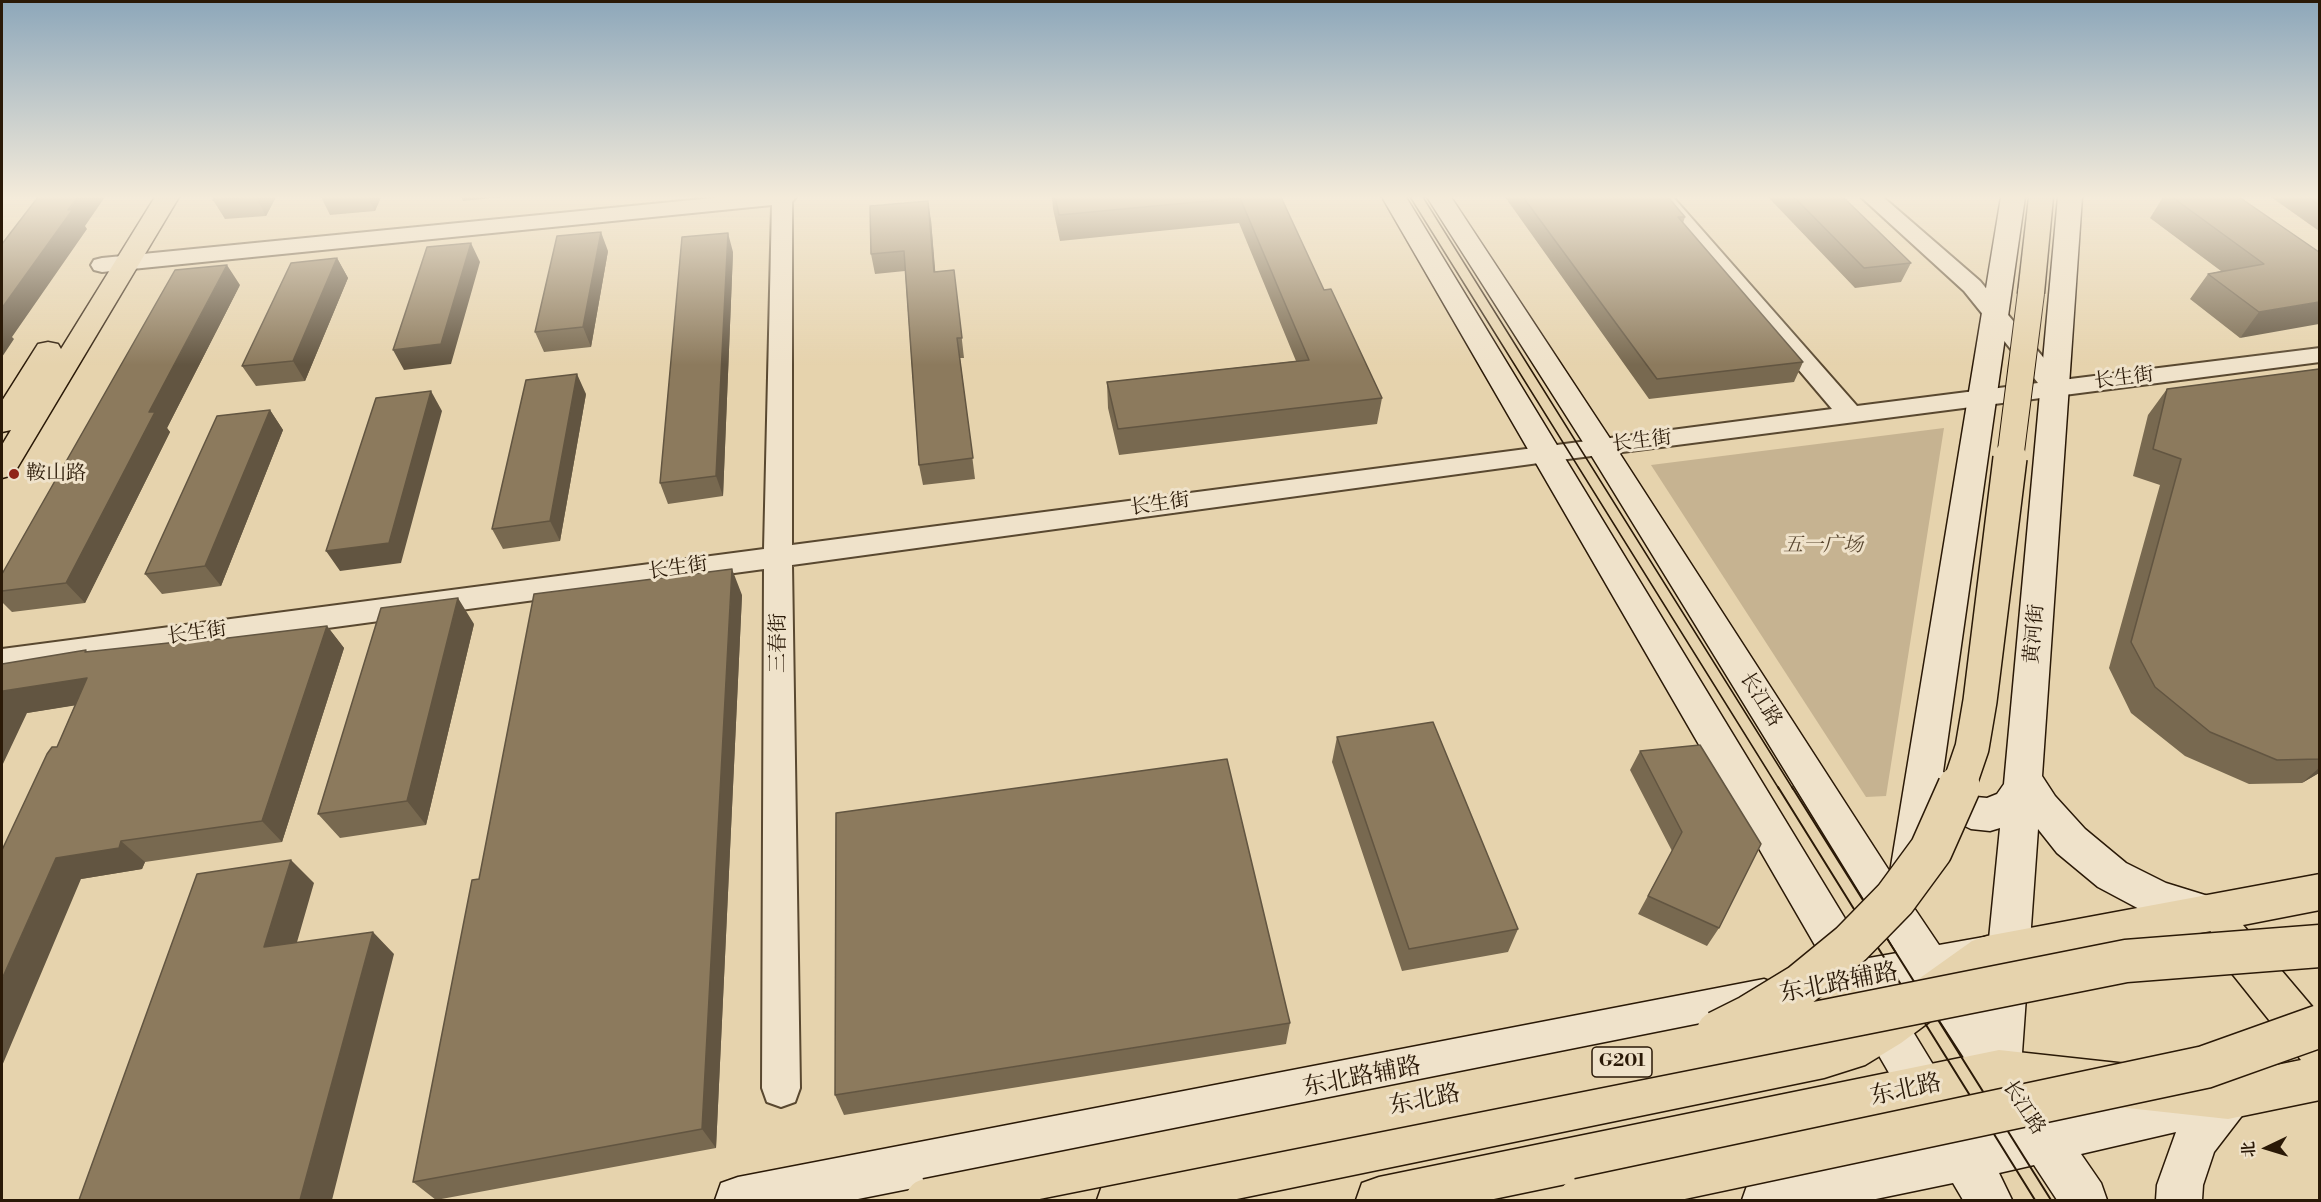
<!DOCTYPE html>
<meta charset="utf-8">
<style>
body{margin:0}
#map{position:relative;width:2321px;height:1202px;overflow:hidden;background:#e6d3ad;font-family:"Libre Bodoni","Noto Serif SC",serif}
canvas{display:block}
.frame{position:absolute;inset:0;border:3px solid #2a1907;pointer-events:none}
.north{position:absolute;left:2237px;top:1118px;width:60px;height:60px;-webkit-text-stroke:4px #efe2ca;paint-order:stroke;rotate:266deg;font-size:16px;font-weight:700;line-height:24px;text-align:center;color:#2a1907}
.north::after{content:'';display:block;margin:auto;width:21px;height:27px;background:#2a1907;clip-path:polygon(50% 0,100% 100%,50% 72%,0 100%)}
</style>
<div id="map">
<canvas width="2321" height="1202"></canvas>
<div class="frame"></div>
<div class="north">北</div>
</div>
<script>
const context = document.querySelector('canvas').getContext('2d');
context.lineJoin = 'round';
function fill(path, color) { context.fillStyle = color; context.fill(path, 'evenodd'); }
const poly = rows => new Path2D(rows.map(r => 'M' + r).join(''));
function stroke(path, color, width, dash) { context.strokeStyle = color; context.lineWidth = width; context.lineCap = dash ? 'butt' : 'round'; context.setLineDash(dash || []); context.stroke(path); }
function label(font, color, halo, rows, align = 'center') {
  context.font = font + ' "Libre Bodoni","Noto Serif SC",serif'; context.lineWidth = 6; context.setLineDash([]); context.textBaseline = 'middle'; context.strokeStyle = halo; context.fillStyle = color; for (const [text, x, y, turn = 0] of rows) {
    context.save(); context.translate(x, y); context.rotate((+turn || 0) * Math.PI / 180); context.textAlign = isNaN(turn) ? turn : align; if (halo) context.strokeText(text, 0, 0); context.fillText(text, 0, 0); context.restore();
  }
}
const green = poly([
 [1944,428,1886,796,1866,797,1651,465]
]);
const street = poly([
 [723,197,796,197,792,202,792,545,1832,409,1652,197,1673,197,1857,406,2038,383,1964,291,1861,197,1883,197,1980,281,2062,380,2320,348,2320,362,1568,459,792,565,800,1088,795,1102,781,1107,767,1102,762,1088,764,569,2,672,2,649,764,549,772,205,102,272,94,270,91,265,94,260,102,258,723,197]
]);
const secondary = poly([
 [1382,197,1406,197,1869,958,1897,953,1588,450,1427,197,1451,197,1611,440,1890,872,2001,197,2025,197,1943,772,1950,775,1956,784,1976,797,1987,798,1997,794,2004,784,2058,197,2082,197,2042,776,2055,796,2085,829,2126,863,2166,883,2221,900,2227,913,2221,926,2207,931,2143,911,2098,887,2057,853,2038,829,2021,1067,2054,1115,2209,1080,2213,1081,2228,1075,2244,1081,2250,1097,2244,1113,2214,1152,2203,1185,2202,1200,2156,1200,2157,1185,2176,1132,2081,1154,2101,1183,2107,1200,2057,1200,2034,1165,1999,1173,2012,1200,1963,1200,1953,1183,1871,1200,1742,1200,1748,1183,1765,1177,1929,1142,1848,1002,1817,1008,1802,1002,1796,988,1802,974,1827,966,1382,197],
 [1938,813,1971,829,1990,831,2000,828,1989,939,1984,937,1939,945,1902,890,1909,892,1923,887,1929,875,1938,813],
 [1986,974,1983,1010,1962,979,1986,974],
 [1919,988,1983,1087,2008,1125,1974,1132,1890,994,1919,988],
 [1764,979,1779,985,1785,999,1779,1013,1764,1019,853,1200,715,1200,721,1183,738,1177,1764,979]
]);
const primary = poly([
 [155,197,179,197,13,475,2,478,2,445,11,430,2,432,2,401,38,344,48,342,58,344,61,349,155,197],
 [2320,874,2320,910,2243,925,2320,1016,2320,1100,2228,1119,1999,1094,1489,1200,1356,1200,1362,1183,1379,1177,1999,1050,2228,1075,2301,1060,2214,951,2208,938,2211,931,1996,972,1901,1043,1865,1065,1824,1078,1232,1200,1097,1200,1103,1183,1120,1177,1794,1042,1792,1038,1799,1023,1827,970,1842,964,1857,970,1863,984,1840,1031,1871,1013,1972,941,1987,936,2320,874]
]);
const highway = poly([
 [2029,197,2053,197,2044,293,2040,298,2031,301,2022,298,2018,293,2029,197]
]);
const tramFar1 = poly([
 [1410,197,1779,789],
 [1423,197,1793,789]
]);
const tram = poly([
 [1778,787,2035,1200],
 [1792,787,2051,1200]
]);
const highwayBridgeFar2 = poly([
 [2010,459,2031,293]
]);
const highwayBridgeFar1 = poly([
 [1958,789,1972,748,1980,701,2010,458]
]);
const highwayBridge = poly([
 [1718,1032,1750,1016,1801,985,1851,944,1895,899,1931,850,1959,787],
 [927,1200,2126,961,2320,946],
 [1579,1200,2205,1067,2320,1026]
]);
const wall = poly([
 [215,197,276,197,266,216,225,219,213,200],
 [321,197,381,197,375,211,330,215],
 [1052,197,1281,197,1324,290,1382,398,1377,424,1119,455,1108,408,1107,382,1296,361,1239,223,1060,241,1053,209],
 [1505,197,1668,197,1685,217,1683,223,1803,362,1794,382,1649,399],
 [1768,197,1843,197,1911,263,1901,282,1855,288],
 [2163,197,2239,197,2319,252,2240,338,2190,299,2208,274,2221,271,2150,218],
 [2271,197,2319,197,2319,231],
 [931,220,935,272,954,270,964,358,960,358,975,479,923,485,919,465,905,271,875,274,871,254],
 [608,251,591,347,544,352,535,332],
 [733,252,723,496,668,504,660,483],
 [337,258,348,278,305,381,256,386,242,366],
 [240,285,167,428,170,432,85,603,12,612,2,602,2,574],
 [2319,369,2319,773,2302,783,2249,784,2185,756,2131,713,2109,668,2160,485,2133,476,2148,415,2167,389],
 [586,394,560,541,503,549,492,529],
 [270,410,283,430,221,586,162,594,145,574],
 [742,595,716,1148,436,1200,413,1182,479,879],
 [474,624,426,825,340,838,318,814],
 [327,626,344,648,282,842,145,862,142,869,81,879,57,747,75,705,27,713,2,664,87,652,196,640,198,642],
 [1337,737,1518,929,1508,952,1402,971,1332,762],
 [1640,751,1761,844,1719,928,1707,946,1638,914,1672,851,1630,770],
 [1290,1023,1286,1044,844,1115,835,1095]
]);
const shadedWall = poly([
 [78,197,105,197,85,226,87,229,12,337,14,339,2,357,2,308],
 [256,197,276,197,266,216],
 [368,197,381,197,375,211],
 [461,197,502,197,463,201],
 [928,201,931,220,937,292,934,272],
 [601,232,608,251,591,347,583,327],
 [728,233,733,252,723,496,716,476],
 [471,243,480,262,451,364,404,370,393,350],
 [337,258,348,278,305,381,293,361],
 [227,265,240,285,167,428,170,432,85,603,66,583,149,412],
 [2319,302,2319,324,2240,338,2259,312],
 [577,374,586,394,560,541,550,521],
 [431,391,442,411,401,563,340,571,326,551],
 [270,410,283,430,221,586,205,566],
 [732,569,742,595,716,1148,702,1129],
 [458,598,474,624,426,825,407,801],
 [327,626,344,648,282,842,262,821],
 [87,678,109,700,27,713,2,766,2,693,3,691],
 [2319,768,2319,773,2302,783],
 [121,841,145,862,142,869,81,879,2,1066,2,979,56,858],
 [291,860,314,883,289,970,264,947],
 [373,932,394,954,332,1200,300,1200]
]);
const building = poly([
 [38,197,78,197,68,210,73,209,2,308,2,244,38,197],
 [215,197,247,197,213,200,215,197],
 [1055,197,1281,197,1324,290,1331,289,1382,398,1118,429,1107,382,1309,360,1240,198,1059,215,1055,197],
 [1523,197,1668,197,1685,217,1678,217,1803,362,1657,379,1523,197],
 [1794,197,1843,197,1911,263,1864,268,1794,197],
 [2172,197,2239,197,2319,252,2319,302,2259,312,2208,274,2264,264,2172,197],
 [2308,197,2319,197,2319,205,2308,197],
 [928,201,934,272,954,270,962,338,957,338,973,458,919,465,904,251,871,254,870,206,928,201],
 [601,232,583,327,535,332,557,236,601,232],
 [728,233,716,476,660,483,682,237,728,233],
 [471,243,441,344,393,350,427,247,471,243],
 [337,258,293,361,242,366,291,263,337,258],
 [227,265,149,412,155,412,66,583,2,591,2,574,175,270,227,265],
 [2319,369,2319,759,2277,760,2210,732,2155,687,2131,642,2181,459,2153,449,2167,389,2319,369],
 [577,374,550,521,492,529,526,380,577,374],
 [431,391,389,543,326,551,376,398,431,391],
 [270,410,205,566,145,574,217,416,270,410],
 [732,569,702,1129,413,1182,472,880,479,879,534,594,732,569],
 [458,598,407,801,318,814,381,608,458,598],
 [327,626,262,821,121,841,119,848,56,858,2,979,2,850,47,754,52,747,57,747,87,678,3,691,2,693,2,664,86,650,85,652,196,640,195,642,327,626],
 [1433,722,1518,929,1409,949,1337,737,1433,722],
 [1700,745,1761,844,1719,928,1648,896,1682,832,1640,751,1700,745],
 [1227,759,1290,1023,835,1095,836,813,1227,759],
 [291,860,264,947,373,932,300,1200,79,1200,197,874,291,860]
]);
const markers = [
 [14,474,6,"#8f2418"]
];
const shields = [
 [1622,1062,60]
];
const shieldNames = [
 ["G201",1622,1062]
];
const streetNames = [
 ["长生街",2124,379,-7],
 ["长生街",1642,442,-7],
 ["长生街",1160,505,-8],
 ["长生街",678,569,-8],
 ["长生街",197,634,-8],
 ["黄河街",2035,634,-85],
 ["三春街",779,643,-90],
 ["长江路",1760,700,58],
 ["长江路",2023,1108,57]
];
const poiNames = [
 ["鞍山路",26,474]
];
const parkNames = [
 ["五一广场",1823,546]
];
const nearStreetnames = [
 ["东北路辅路",1839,984,-11],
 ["东北路辅路",1362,1078,-11],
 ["东北路",1906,1091,-12],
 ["东北路",1425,1101,-11]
];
fill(green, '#c6b391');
stroke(street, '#594830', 4);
stroke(secondary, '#2a1907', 3);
stroke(primary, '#2a1907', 3);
stroke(highway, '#2a1907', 3);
fill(street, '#efe2ca');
fill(secondary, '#efe2ca');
fill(primary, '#e6d3ad');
fill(highway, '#e6d3ad');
stroke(tramFar1, '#2a1907', 1.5);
stroke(tram, '#2a1907', 2);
stroke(highwayBridgeFar2, '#2a1907', 28, []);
stroke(highwayBridgeFar1, '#2a1907', 36, []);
stroke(highwayBridge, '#2a1907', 45, []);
stroke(highwayBridgeFar2, '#e6d3ad', 26);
stroke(highwayBridgeFar1, '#e6d3ad', 33);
stroke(highwayBridge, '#e6d3ad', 42);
fill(wall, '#786950');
fill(shadedWall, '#625541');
fill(building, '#8c7a5d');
stroke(building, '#625541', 1.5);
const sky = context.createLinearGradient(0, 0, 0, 365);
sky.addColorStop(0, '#8da7ba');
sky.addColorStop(0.54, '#f4ebda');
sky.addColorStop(1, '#f4ebda00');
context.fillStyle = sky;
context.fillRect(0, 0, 2321, 365);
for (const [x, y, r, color] of markers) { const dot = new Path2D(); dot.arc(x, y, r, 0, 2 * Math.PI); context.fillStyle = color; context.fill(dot); stroke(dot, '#efe2ca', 2); }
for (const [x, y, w] of shields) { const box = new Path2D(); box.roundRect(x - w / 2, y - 15, w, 30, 4.5); context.fillStyle = '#efe2ca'; context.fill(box); stroke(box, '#2a1907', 1.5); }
label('bold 18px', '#2a1907', null, shieldNames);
label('20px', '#2a1907', '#efe2ca', streetNames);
label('20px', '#2a1907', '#efe2ca', poiNames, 'left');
label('italic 20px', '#594730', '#efe2ca', parkNames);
label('24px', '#2a1907', '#efe2ca', nearStreetnames);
</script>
